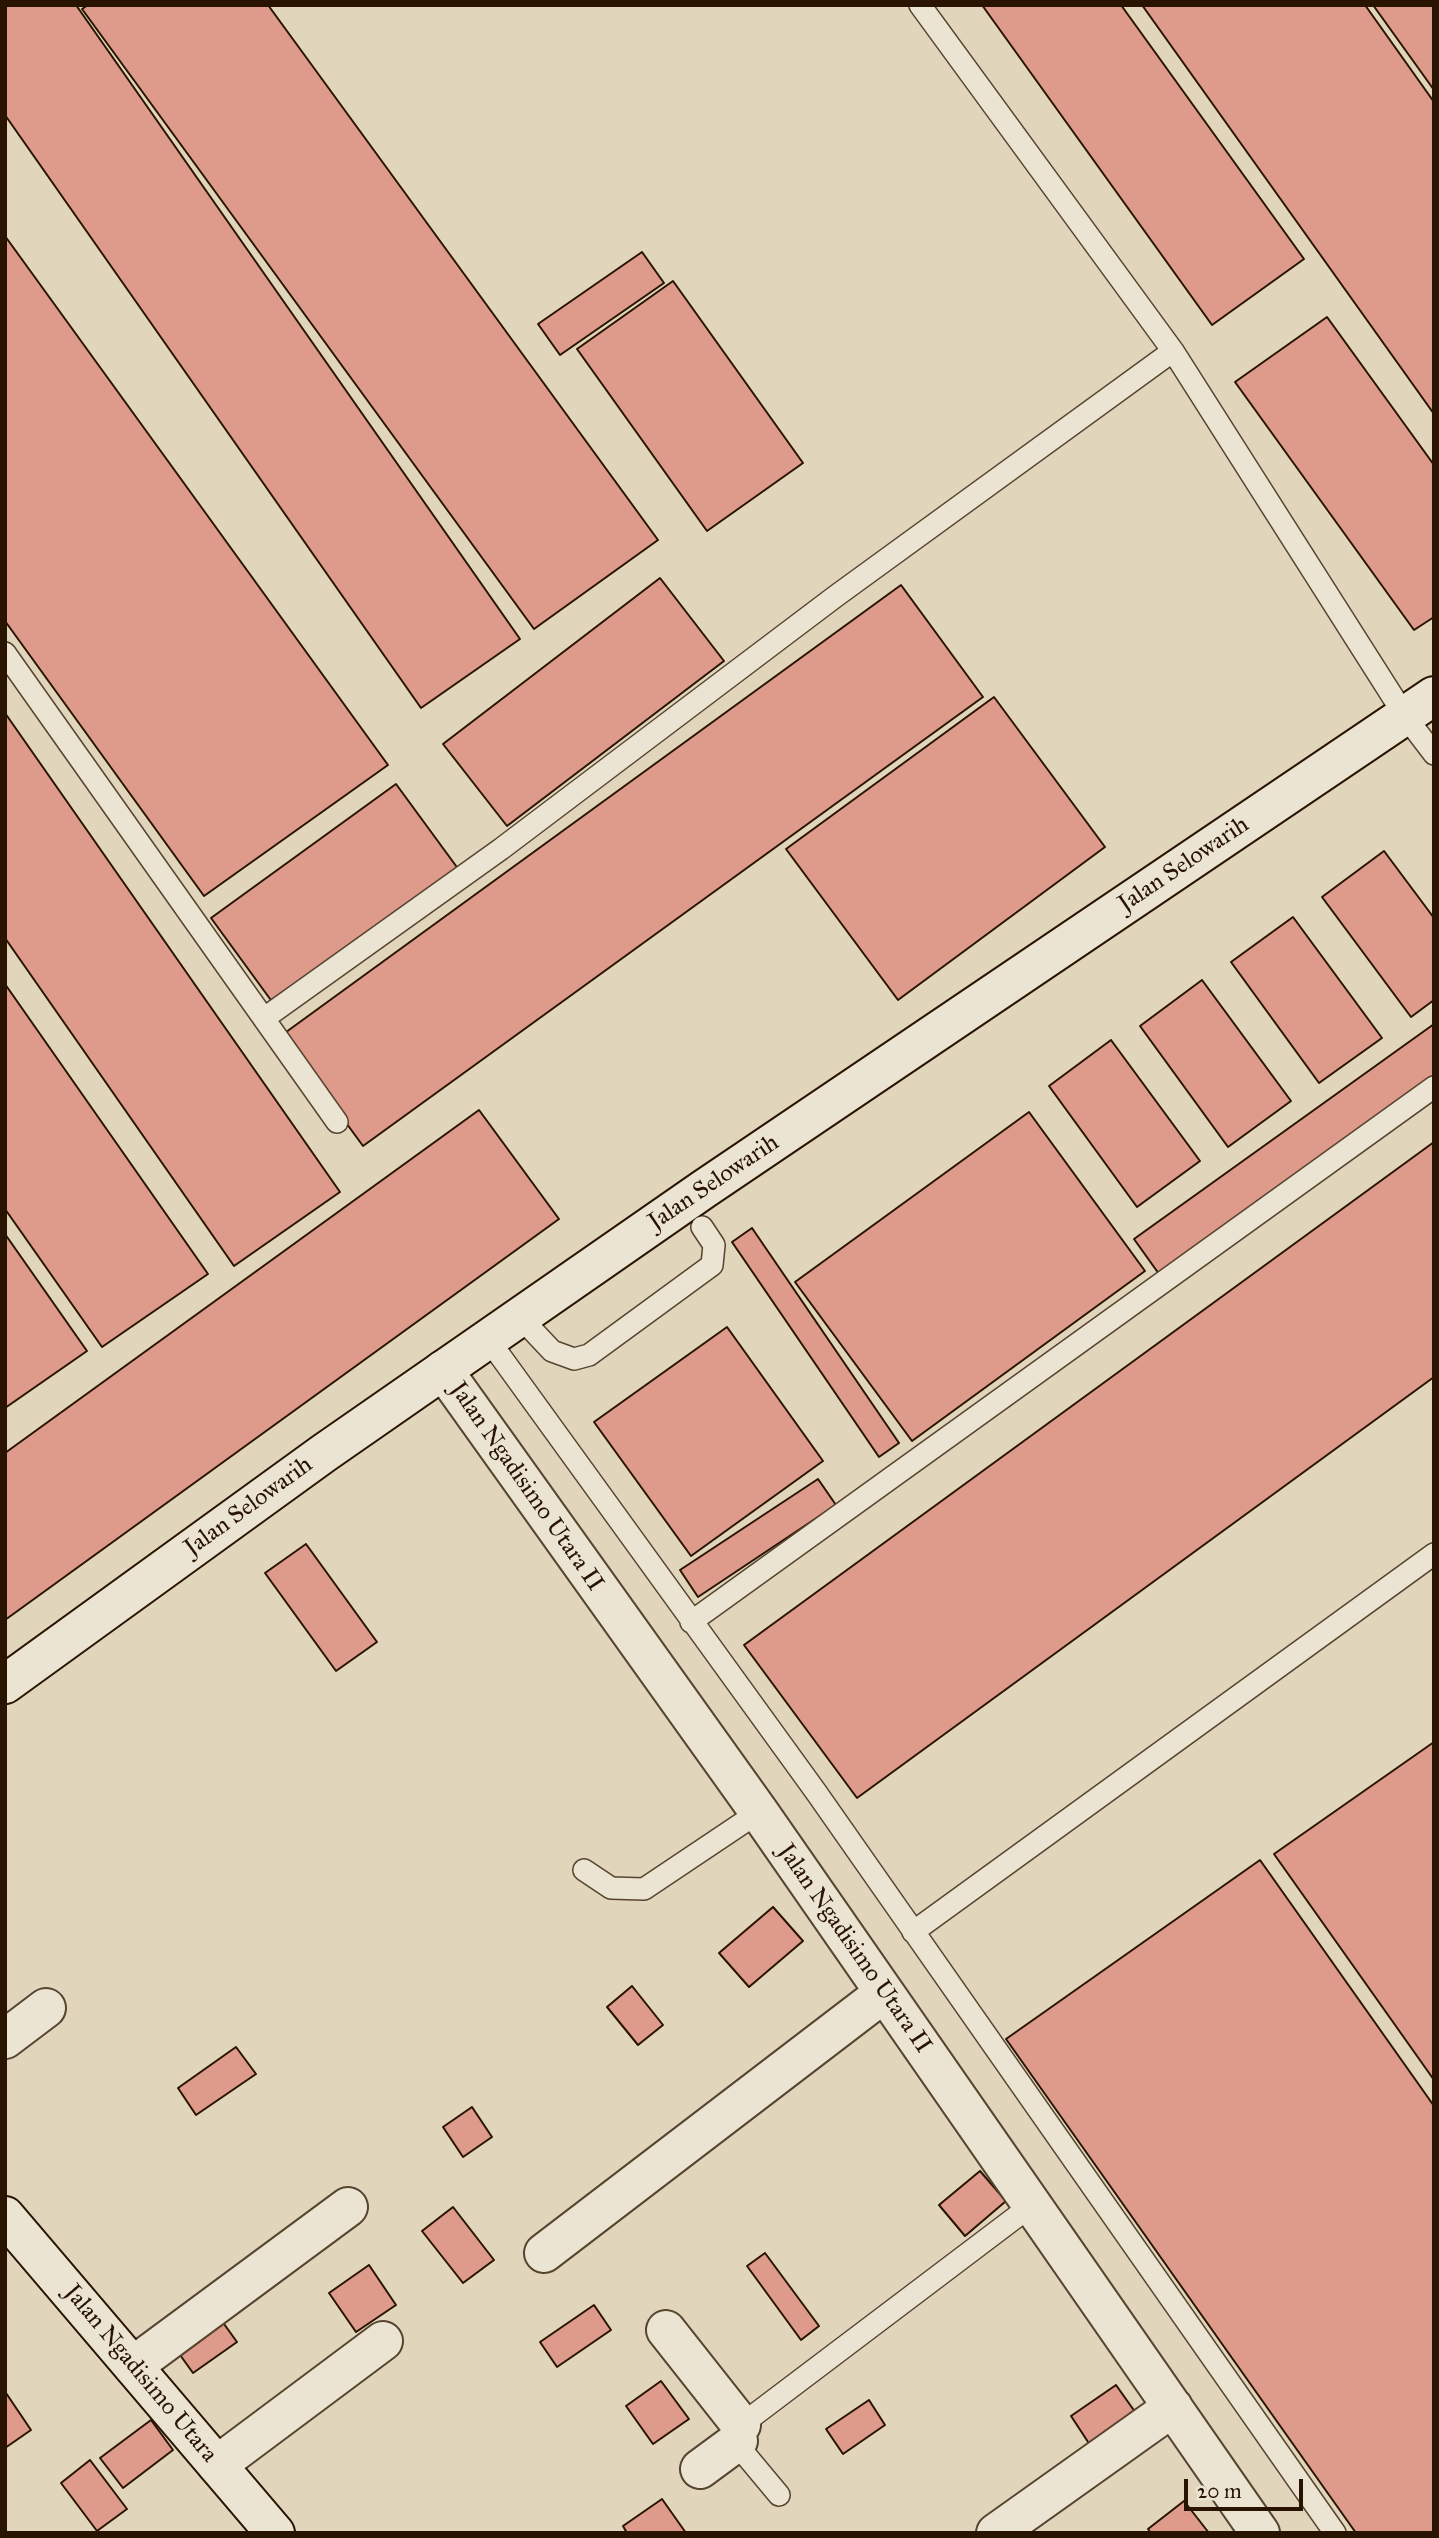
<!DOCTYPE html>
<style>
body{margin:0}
#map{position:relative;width:1439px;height:2538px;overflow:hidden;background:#e1d5bc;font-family:"IM FELL Great Primer",serif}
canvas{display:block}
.frame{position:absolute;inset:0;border:7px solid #281400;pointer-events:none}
.scale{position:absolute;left:1184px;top:2479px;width:119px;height:32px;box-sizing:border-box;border:4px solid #281400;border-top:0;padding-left:9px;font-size:21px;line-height:24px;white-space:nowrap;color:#281400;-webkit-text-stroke:5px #ece4d3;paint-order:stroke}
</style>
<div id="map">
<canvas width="1439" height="2538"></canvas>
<div class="frame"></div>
<div class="scale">20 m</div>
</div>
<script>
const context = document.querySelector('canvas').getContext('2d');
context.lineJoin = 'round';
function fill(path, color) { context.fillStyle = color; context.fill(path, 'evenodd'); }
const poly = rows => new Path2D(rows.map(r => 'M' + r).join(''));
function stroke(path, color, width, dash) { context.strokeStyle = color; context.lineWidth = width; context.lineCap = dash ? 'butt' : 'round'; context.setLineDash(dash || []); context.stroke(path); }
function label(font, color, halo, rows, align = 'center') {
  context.font = font + ' "IM FELL Great Primer",serif'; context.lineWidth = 5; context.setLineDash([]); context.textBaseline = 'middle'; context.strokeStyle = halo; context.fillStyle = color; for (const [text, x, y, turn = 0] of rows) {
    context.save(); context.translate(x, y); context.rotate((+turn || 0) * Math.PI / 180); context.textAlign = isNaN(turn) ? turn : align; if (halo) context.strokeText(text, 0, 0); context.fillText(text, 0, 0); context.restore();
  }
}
const building = poly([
 [5,5,76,5,520,639,421,708,5,115,5,5],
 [88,5,268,5,658,540,534,629,82,9,88,5],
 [982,5,1121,5,1304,259,1212,325,982,5],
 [1142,5,1365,5,1434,102,1434,414,1142,5],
 [1373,5,1434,5,1434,90,1373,5],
 [5,236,388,765,204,896,5,621,5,236],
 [642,252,664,283,560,355,538,324,642,252],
 [673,281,803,463,707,531,577,349,673,281],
 [1327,317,1434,465,1434,617,1414,630,1235,382,1327,317],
 [660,578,724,661,507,826,443,744,660,578],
 [901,585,983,697,363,1146,282,1035,901,585],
 [994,697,1105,847,898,1000,786,849,994,697],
 [5,713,340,1192,234,1266,5,938,5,713],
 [396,784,459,870,273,1003,211,918,396,784],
 [1384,851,1434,918,1434,1000,1411,1017,1322,897,1384,851],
 [1293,917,1382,1038,1319,1083,1231,962,1293,917],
 [1202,980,1291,1101,1228,1147,1140,1026,1202,980],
 [5,984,208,1274,102,1347,5,1209,5,984],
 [1434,1024,1434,1078,1159,1274,1134,1239,1434,1024],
 [1111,1040,1200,1161,1137,1207,1049,1086,1111,1040],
 [479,1110,559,1219,5,1620,5,1453,479,1110],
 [1029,1112,1145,1271,912,1441,795,1282,1029,1112],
 [1434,1142,1434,1377,857,1798,744,1645,1434,1142],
 [752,1228,899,1443,879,1457,732,1242,752,1228],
 [5,1234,87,1351,5,1408,5,1234],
 [727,1327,823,1461,691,1556,594,1422,727,1327],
 [818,1479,836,1505,698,1597,680,1570,818,1479],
 [306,1544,377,1642,336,1671,265,1573,306,1544],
 [1434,1742,1434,2080,1274,1854,1434,1742],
 [1260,1860,1434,2106,1434,2533,1356,2533,1006,2039,1260,1860],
 [773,1907,803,1941,749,1987,719,1953,773,1907],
 [632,1986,663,2025,638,2045,607,2007,632,1986],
 [236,2047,256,2074,196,2115,178,2088,236,2047],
 [472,2107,492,2137,463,2157,443,2127,472,2107],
 [980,2171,1006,2201,965,2236,939,2205,980,2171],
 [453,2207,494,2260,463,2283,422,2231,453,2207],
 [765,2253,819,2326,801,2340,747,2266,765,2253],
 [369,2265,396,2305,356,2332,329,2293,369,2265],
 [594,2305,611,2330,557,2367,540,2342,594,2305],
 [214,2310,237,2342,193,2373,170,2341,214,2310],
 [661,2381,689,2419,653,2444,626,2406,661,2381],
 [1116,2385,1138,2416,1092,2448,1071,2416,1116,2385],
 [6,2393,31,2430,5,2448,5,2394,6,2393],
 [869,2400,885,2425,843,2454,826,2429,869,2400],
 [151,2420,173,2450,123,2488,100,2458,151,2420],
 [90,2460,127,2509,97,2531,61,2483,90,2460],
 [662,2499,686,2533,627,2533,623,2526,662,2499],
 [1184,2501,1209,2533,1151,2533,1148,2529,1184,2501]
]);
const lane = poly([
 [920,5,1173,351,1405,716,1434,754],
 [5,653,337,1122],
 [266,1017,501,849,836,596,1173,351],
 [520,1317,552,1351,574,1359,589,1355,712,1265,714,1245,702,1227],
 [488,1339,816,1792,1335,2533],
 [691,1622,1434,1087],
 [584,1870,611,1888,644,1889,759,1812],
 [913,1932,1434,1554],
 [779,2495,739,2447,734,2433,741,2425,1032,2205]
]);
const street = poly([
 [443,1370,759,1812,1260,2533],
 [5,2039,46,2008],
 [544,2253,884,1993],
 [666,2330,741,2425],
 [133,2366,348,2207],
 [217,2465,383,2341],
 [700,2469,738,2441],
 [996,2533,1173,2407]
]);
const secondary = poly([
 [5,1684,324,1453,704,1189,1434,696],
 [5,2216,275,2533]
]);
const streetNames = [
 ["Jalan Selowarih",1184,865,-34],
 ["Jalan Selowarih",714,1183,-34],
 ["Jalan Ngadisimo Utara II",526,1487,55],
 ["Jalan Selowarih",249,1507,-36],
 ["Jalan Ngadisimo Utara II",854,1949,55],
 ["Jalan Ngadisimo Utara",140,2374,50]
];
fill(building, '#de9a8a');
stroke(building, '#281400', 2);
stroke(lane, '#56442f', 24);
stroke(street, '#56442f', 42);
stroke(secondary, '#281400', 42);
stroke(lane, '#ece4d3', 21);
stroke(street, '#ece4d3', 38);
stroke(secondary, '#ece4d3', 38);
label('24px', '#281400', '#ece4d3', streetNames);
</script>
